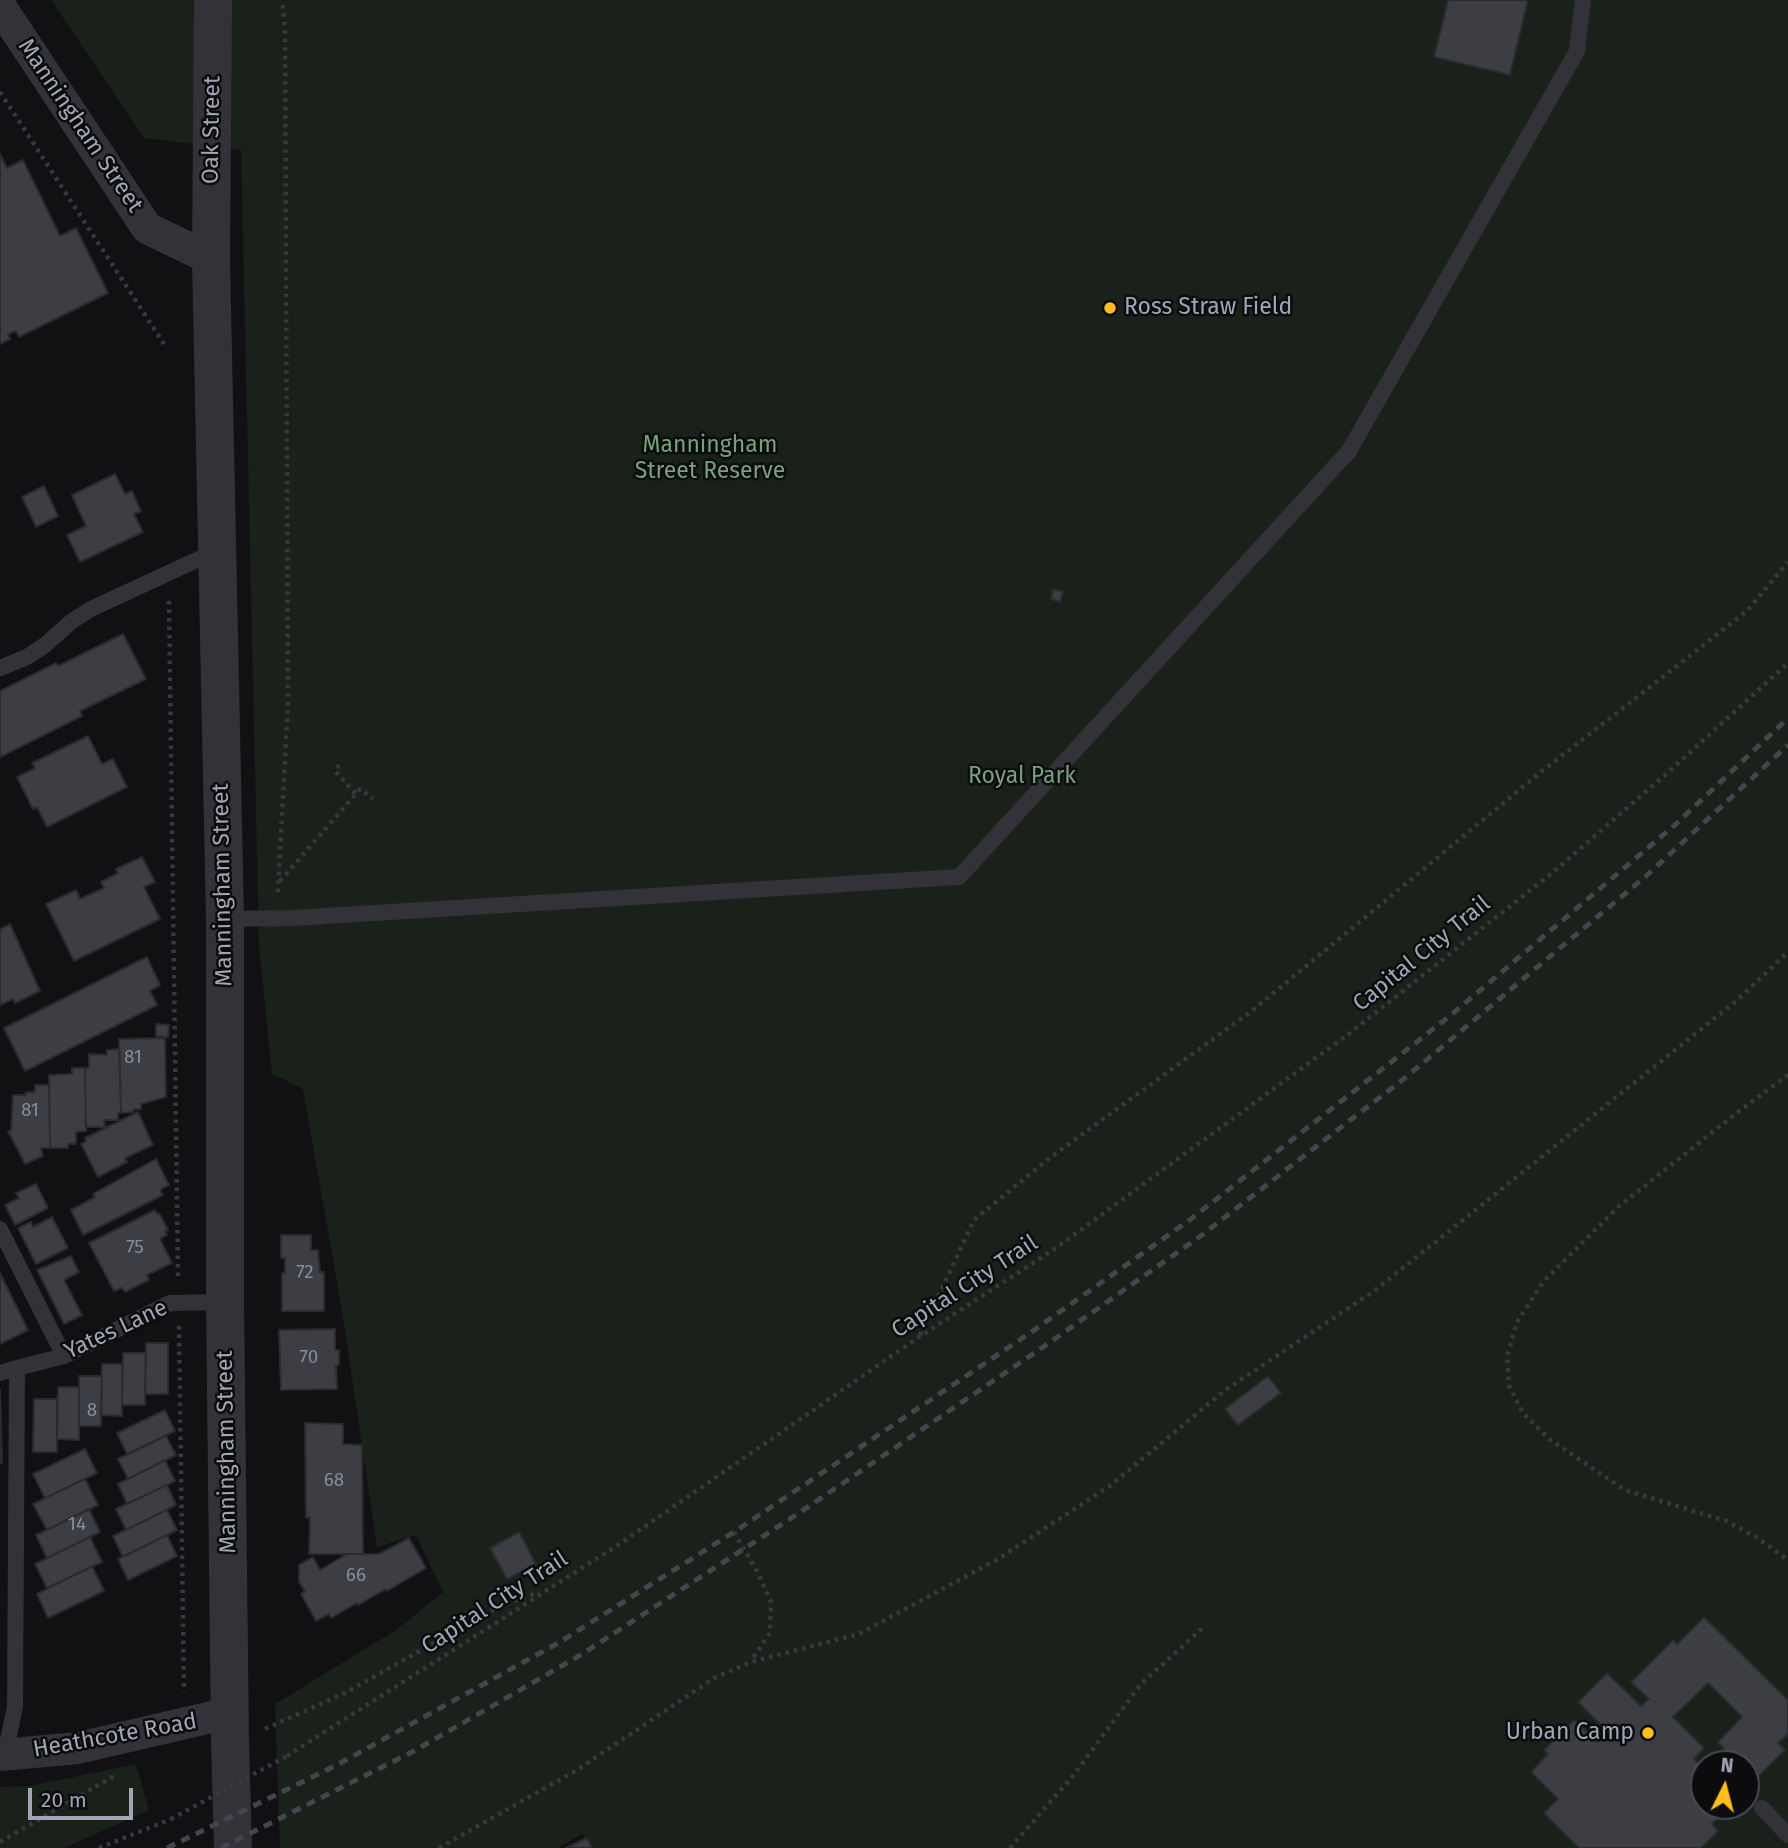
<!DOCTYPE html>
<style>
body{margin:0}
#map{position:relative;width:1788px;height:1848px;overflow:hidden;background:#111113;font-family:"Fira Sans",sans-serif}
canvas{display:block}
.north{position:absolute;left:1690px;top:1750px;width:70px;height:70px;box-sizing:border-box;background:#0c0c0e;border:2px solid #484a50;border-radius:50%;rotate:6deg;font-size:19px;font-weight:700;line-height:28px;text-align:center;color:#a1a6b4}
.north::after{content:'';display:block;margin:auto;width:24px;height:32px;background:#febe1e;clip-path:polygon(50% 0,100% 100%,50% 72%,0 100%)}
.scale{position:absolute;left:28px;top:1788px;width:105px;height:32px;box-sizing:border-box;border:4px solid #a1a6b4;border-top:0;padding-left:9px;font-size:21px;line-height:24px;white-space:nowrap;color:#a1a6b4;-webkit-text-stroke:5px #0c0c0e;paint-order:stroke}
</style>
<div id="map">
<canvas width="1788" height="1848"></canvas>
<div class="north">N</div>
<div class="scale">20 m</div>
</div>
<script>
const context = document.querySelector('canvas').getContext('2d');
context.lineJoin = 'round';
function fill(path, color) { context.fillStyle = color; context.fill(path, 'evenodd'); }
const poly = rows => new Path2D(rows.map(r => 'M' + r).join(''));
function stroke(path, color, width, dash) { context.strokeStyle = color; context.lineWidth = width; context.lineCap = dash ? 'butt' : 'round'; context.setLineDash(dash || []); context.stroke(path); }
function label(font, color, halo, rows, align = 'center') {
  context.font = font + ' "Fira Sans",sans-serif'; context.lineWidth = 5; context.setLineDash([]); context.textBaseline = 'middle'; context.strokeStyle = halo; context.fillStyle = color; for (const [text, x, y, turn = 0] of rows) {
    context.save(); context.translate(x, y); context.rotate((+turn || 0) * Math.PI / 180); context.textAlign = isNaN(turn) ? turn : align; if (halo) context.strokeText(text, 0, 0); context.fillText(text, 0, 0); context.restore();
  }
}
const green = poly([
 [51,0,1788,0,1788,1848,591,1848,582,1834,558,1848,280,1848,275,1704,396,1630,443,1592,416,1535,377,1547,343,1317,303,1089,272,1074,259,945,241,150,144,138],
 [1704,1764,1746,1764,1746,1806,1704,1806],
 [136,1764,149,1810,64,1848,0,1848,0,1787,30,1786]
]);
const building = poly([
 [1448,0,1528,0,1510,75,1434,57,1448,0],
 [0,154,7,168,23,160,60,236,76,228,108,293,19,337,16,331,8,334,10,339,0,344,0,154],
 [115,474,125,494,132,491,141,511,134,514,143,532,80,562,67,535,86,526,72,495,115,474],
 [44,486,58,516,36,527,22,497,44,486],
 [1053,589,1063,592,1060,602,1051,599,1053,589],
 [123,634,146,679,80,711,82,716,0,757,0,691,56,663,58,666,123,634],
 [88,736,102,764,113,759,127,787,47,827,37,807,33,809,17,777,35,768,32,763,88,736],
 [142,857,155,882,144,887,160,919,74,961,46,904,76,890,80,899,104,888,101,882,118,873,116,869,142,857],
 [10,924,40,991,15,1003,13,999,0,1005,0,929,10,924],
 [147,957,160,985,150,991,157,1005,25,1071,4,1028,147,957],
 [156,1024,169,1025,168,1037,156,1036,156,1024],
 [165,1038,166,1097,141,1104,141,1109,134,1109,133,1112,121,1113,119,1039,165,1038],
 [119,1049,121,1113,118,1113,118,1120,104,1120,105,1127,86,1127,85,1068,89,1068,89,1054,107,1055,107,1050,119,1049],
 [72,1068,85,1068,86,1131,76,1132,76,1144,68,1144,68,1148,50,1148,49,1075,72,1074,72,1068],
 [35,1085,49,1085,50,1148,41,1148,43,1156,25,1164,8,1131,11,1131,13,1095,26,1095,26,1092,35,1092,35,1085],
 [138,1112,153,1145,125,1158,127,1162,98,1177,81,1144,86,1141,85,1138,138,1112],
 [156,1159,169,1185,160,1190,163,1195,83,1235,71,1210,95,1197,93,1194,156,1159],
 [36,1184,48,1208,15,1225,5,1205,19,1198,16,1193,36,1184],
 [155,1210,157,1214,159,1213,168,1230,165,1231,167,1235,160,1239,172,1263,147,1275,149,1280,125,1292,122,1288,114,1291,89,1243,155,1210],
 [52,1217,68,1248,36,1264,18,1228,31,1222,33,1227,52,1217],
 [281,1235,311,1235,311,1250,318,1250,320,1272,324,1272,324,1311,282,1311,282,1273,285,1273,285,1258,281,1258,281,1235],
 [71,1256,79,1272,64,1280,82,1315,64,1324,37,1270,71,1256],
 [0,1273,28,1330,0,1344,0,1273],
 [335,1329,335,1350,339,1350,339,1365,336,1365,337,1389,281,1390,279,1330,335,1329],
 [146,1343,168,1343,168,1394,145,1394,146,1343],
 [123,1353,146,1353,145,1405,122,1405,123,1353],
 [102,1364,122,1364,122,1416,101,1415,102,1364],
 [79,1376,102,1376,101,1426,79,1426,79,1376],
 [1268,1376,1281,1393,1238,1425,1225,1409,1268,1376],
 [58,1387,79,1387,79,1440,57,1439,58,1387],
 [0,1390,2,1462,0,1463,0,1390],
 [34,1399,57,1399,57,1452,33,1452,34,1399],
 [165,1410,175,1431,127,1454,117,1433,165,1410],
 [305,1423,343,1424,343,1444,362,1445,363,1554,309,1554,310,1517,306,1518,305,1423],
 [166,1436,176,1455,128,1479,118,1459,166,1436],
 [85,1449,97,1473,45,1498,33,1474,85,1449],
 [165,1460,175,1481,127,1504,118,1484,165,1460],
 [85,1479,98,1505,47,1530,33,1504,85,1479],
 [167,1485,176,1505,126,1530,116,1509,167,1485],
 [89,1509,100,1532,47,1558,36,1535,89,1509],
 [167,1510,177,1530,123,1557,113,1536,167,1510],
 [519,1532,536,1564,507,1579,490,1548,519,1532],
 [167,1535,177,1556,128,1580,118,1559,167,1535],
 [90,1537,102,1562,47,1588,35,1564,90,1537],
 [409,1538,426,1568,387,1591,386,1589,358,1605,357,1603,331,1618,329,1614,316,1621,301,1594,305,1591,299,1582,299,1565,313,1557,320,1570,347,1554,379,1554,409,1538],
 [92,1566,104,1591,48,1618,37,1594,92,1566],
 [1704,1617,1788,1700,1788,1734,1778,1743,1785,1750,1746,1789,1746,1764,1710,1764,1724,1749,1718,1742,1742,1717,1708,1683,1673,1717,1704,1748,1694,1759,1704,1769,1704,1806,1729,1806,1712,1824,1718,1831,1701,1848,1579,1848,1544,1813,1558,1799,1531,1772,1548,1754,1544,1750,1574,1720,1598,1742,1608,1732,1578,1702,1607,1673,1641,1706,1649,1699,1631,1682,1673,1640,1677,1644,1704,1617],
 [587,1838,592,1848,566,1848,587,1838]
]);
const path = poly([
 [0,92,164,344],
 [169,601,178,1279],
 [339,765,335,771,356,794],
 [280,881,360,789,373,799],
 [278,892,288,702,285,27,282,0],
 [1788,1075,1734,1115,1617,1208,1543,1282,1517,1322,1507,1357,1509,1386,1523,1413,1549,1439,1625,1490,1726,1521,1756,1537,1788,1560],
 [179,1326,184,1692],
 [920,1335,974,1220,1047,1160,1253,1010,1541,772,1747,611,1788,562],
 [734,1532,758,1573,771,1602,770,1633,751,1661],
 [265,1729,345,1693,498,1607,539,1592],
 [287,1756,618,1545,919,1337,1056,1248,1346,1036,1552,873,1664,776,1788,663],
 [0,1842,114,1776],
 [99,1848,171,1819],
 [439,1848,577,1770,714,1678,751,1662,859,1634,998,1559,1111,1485,1224,1391,1374,1291,1735,1002,1788,952],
 [1010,1848,1073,1776,1141,1684,1206,1625]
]);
const service = poly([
 [0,668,27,657,45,645,72,621,91,609,216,551],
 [225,919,293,918,959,877,1349,451,1577,51,1583,0],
 [0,1229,64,1356],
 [0,1373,17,1368],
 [5,1754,15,1707,17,1368,64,1356,170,1303,225,1302],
 [1762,1808,1788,1835]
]);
const minor = poly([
 [0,6,147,228,211,259],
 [0,1755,78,1748,229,1713]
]);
const tertiary = poly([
 [213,0,211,259,225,919,225,1302,230,1742,233,1848]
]);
const rail = poly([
 [167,1848,335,1766,560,1642,734,1532,1030,1333,1191,1219,1451,1015,1676,824,1788,718],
 [221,1848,414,1751,579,1656,799,1513,1046,1345,1202,1235,1406,1077,1645,877,1788,745]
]);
const pathBridge = poly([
 [171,1819,287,1756]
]);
const markers = [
 [1110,308,7,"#febe1e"],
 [1648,1733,7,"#febe1e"]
];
const numberNames = [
 ["81",133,1058],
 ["81",30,1111],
 ["75",135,1248],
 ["72",305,1273],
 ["70",309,1358],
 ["8",92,1411],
 ["68",334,1481],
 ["14",77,1525],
 ["66",356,1576]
];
const streetNames = [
 ["Manningham Street",80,126,56],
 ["Oak Street",212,130,-89],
 ["Manningham Street",223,885,-91],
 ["Capital City Trail",1422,954,-39],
 ["Capital City Trail",965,1287,-33],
 ["Yates Lane",116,1330,-25],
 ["Manningham Street",227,1452,-91],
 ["Capital City Trail",495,1603,-33],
 ["Heathcote Road",115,1736,-10]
];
const poiNames = [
 ["Ross Straw Field",1124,308],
 ["Urban Camp",1634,1733,"right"]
];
const parkNames = [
 ["Manningham",710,446],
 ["Street Reserve",710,472],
 ["Royal Park",1022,777]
];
fill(green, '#19211a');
fill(building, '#3d3e43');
stroke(building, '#2b2b2f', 2);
stroke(path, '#38393f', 4.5, [3.5, 5]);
stroke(service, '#323238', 16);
stroke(minor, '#323238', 32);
stroke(tertiary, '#323238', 38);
stroke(rail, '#45464d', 5, [9, 7]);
stroke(pathBridge, '#38393f', 4.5, [3.5, 5]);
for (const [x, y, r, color] of markers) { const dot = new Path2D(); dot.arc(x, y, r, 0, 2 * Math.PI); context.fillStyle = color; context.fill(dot); stroke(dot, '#0c0c0e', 2.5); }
label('19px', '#888c98', null, numberNames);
label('23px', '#a1a6b4', '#0c0c0e', streetNames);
label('23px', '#a1a6b4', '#0c0c0e', poiNames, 'left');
label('23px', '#77a17b', '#0c0c0e', parkNames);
</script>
